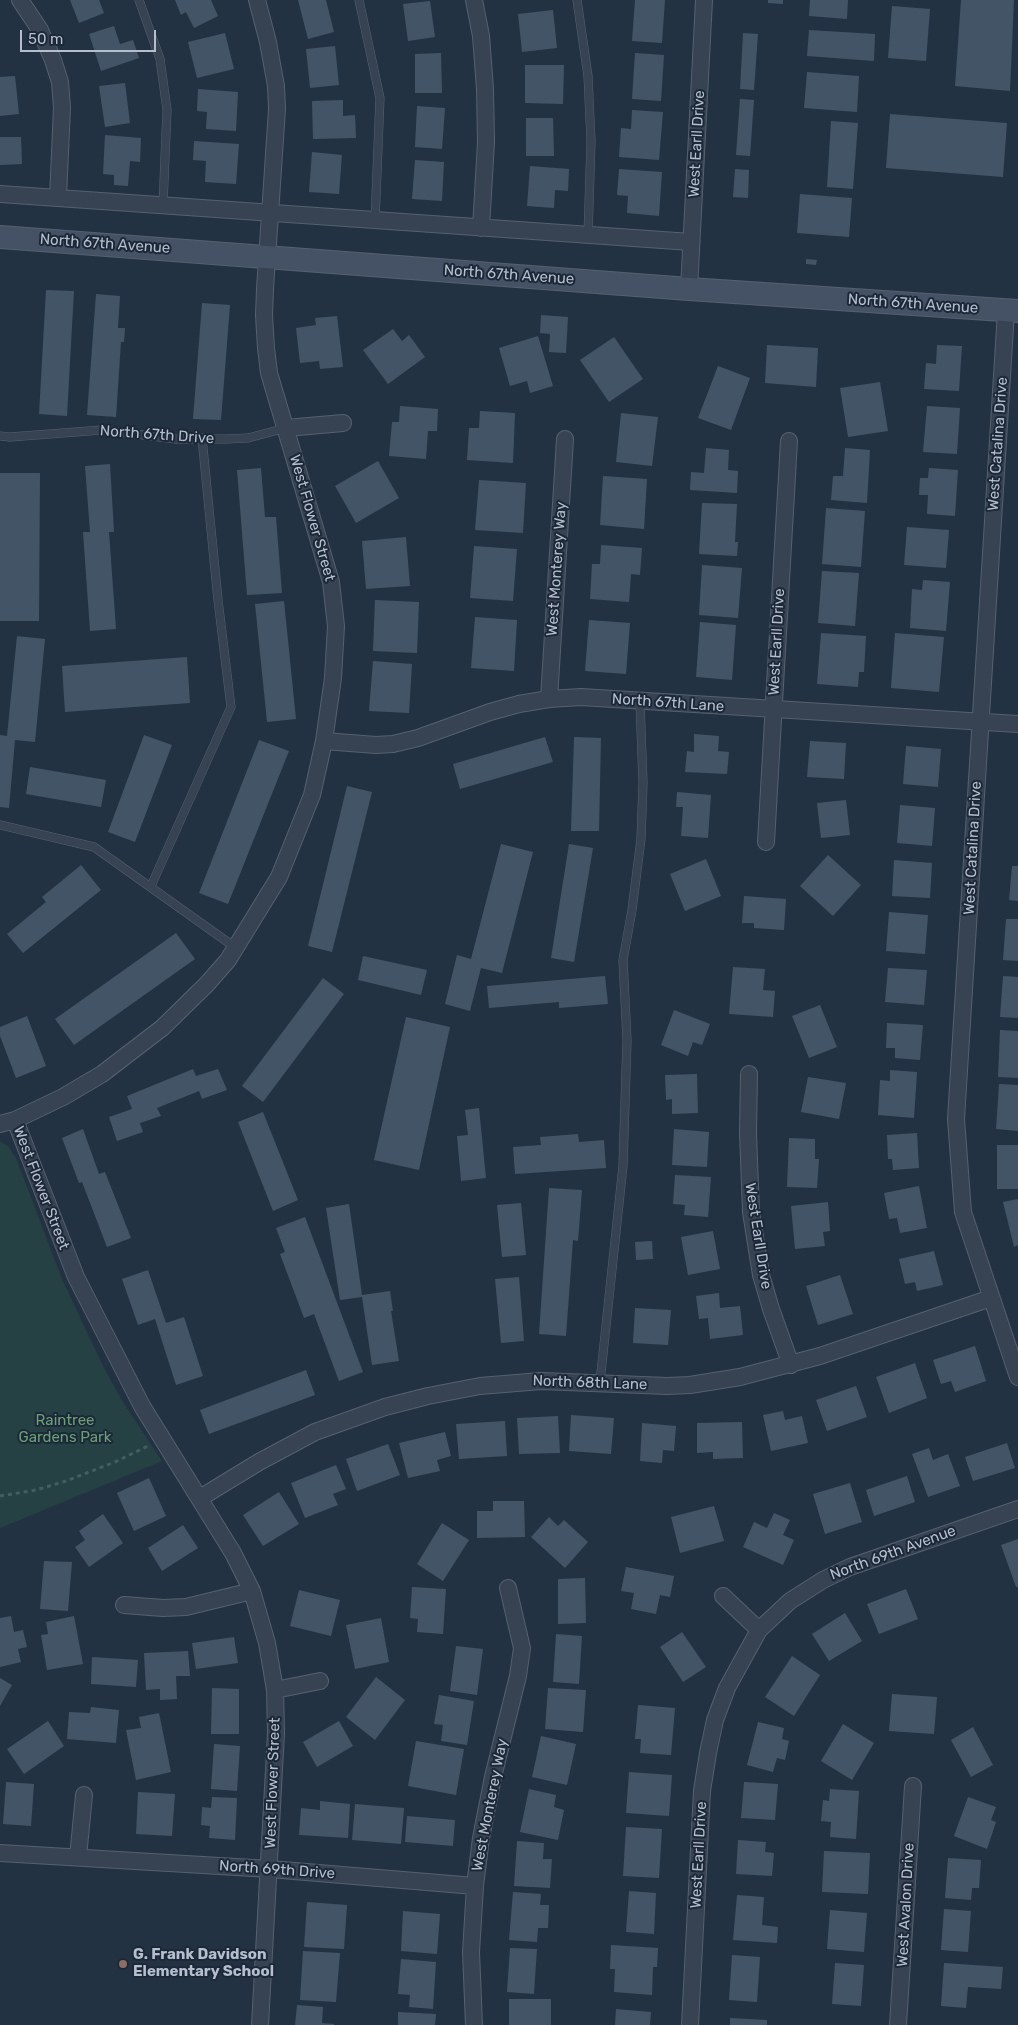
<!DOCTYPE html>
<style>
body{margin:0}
#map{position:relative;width:1018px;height:2025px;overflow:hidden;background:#233243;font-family:Rubik,sans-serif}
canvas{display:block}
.scale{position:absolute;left:20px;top:30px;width:136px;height:22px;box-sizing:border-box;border:2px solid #b4becc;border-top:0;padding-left:6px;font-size:15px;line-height:18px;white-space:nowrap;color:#b4becc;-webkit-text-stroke:4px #1c2838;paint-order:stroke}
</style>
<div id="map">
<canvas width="1018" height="2025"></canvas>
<div class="scale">50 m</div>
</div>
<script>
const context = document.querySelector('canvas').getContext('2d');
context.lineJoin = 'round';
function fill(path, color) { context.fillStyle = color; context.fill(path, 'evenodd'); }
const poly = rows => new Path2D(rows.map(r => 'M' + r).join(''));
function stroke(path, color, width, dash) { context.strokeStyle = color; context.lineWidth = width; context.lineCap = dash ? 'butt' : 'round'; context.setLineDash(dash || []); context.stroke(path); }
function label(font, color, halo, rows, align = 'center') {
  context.font = font + ' Rubik,sans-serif'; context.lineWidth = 4; context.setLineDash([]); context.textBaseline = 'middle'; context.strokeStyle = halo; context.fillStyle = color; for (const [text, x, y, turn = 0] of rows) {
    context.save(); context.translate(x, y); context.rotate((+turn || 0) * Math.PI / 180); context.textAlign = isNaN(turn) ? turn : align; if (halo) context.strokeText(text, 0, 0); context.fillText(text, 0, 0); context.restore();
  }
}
const green = poly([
 [0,1141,8,1146,16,1158,62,1279,103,1366,121,1399,162,1461,0,1528]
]);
const building = poly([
 [70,0,99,0,104,13,79,23],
 [175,0,211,0,218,16,194,28,186,12,181,15],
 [298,0,326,0,334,32,308,39],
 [635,0,665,0,662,43,632,41],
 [768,0,783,0,783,4,768,3],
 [810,0,848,0,847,19,809,16],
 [961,0,1014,0,1010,91,955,86],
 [430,1,435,37,408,41,403,4],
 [892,6,930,9,926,61,888,58],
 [553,10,557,48,522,52,518,14],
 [114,26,120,44,133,40,139,58,101,71,89,34],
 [809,30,875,34,874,61,807,56],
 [225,33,234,69,197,78,188,42],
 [743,33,758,34,754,90,740,89],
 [335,46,339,85,310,88,306,49],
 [441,53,442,93,415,93,415,54],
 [635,53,664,55,661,101,632,99],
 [525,65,564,65,563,104,525,103],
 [807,72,859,76,857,112,804,108],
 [15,76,19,114,0,116,0,77],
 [125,83,130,123,105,127,99,86],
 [198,89,238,92,236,131,206,129,207,112,197,111],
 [740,99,754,100,750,156,736,155],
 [343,100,343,116,355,115,356,138,313,139,312,101],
 [417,106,445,108,442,149,415,147],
 [632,110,663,112,659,160,619,157,621,128,631,129],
 [890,114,1007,123,1003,177,886,168],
 [526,118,553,118,554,156,526,156],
 [831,121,858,123,853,189,827,187],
 [105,135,141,138,140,162,130,161,128,186,114,185,114,175,103,174],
 [0,137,21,137,22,164,0,165],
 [194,141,239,144,236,184,205,182,206,161,193,160],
 [312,152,342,155,339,194,309,192],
 [415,160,444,162,442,201,412,199],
 [530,166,569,169,568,191,555,190,554,208,527,206],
 [619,169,662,172,659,216,627,213,628,196,617,195],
 [735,169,749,170,748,198,733,197],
 [800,194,852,198,849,237,797,233],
 [806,259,817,260,816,265,806,264],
 [46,290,74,291,67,416,39,414],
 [96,294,120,296,118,328,125,328,124,342,121,342,116,417,87,415],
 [202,303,230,305,221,420,193,419],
 [541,315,568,317,566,353,549,352,550,334,540,333],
 [337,316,343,367,320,369,319,361,300,363,296,328,316,325,315,318],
 [393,329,402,341,409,335,425,357,388,384,363,350],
 [538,336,553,386,530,393,527,381,510,386,499,348],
 [614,337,643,379,609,402,580,360],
 [767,345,818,348,816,387,765,383],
 [937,345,962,346,959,391,924,389,926,363,936,364],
 [718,366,750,378,731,430,698,418],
 [880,382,888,431,848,437,840,388],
 [400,406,438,409,437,431,428,431,426,459,389,456,392,422,399,422],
 [927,406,960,408,957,454,923,452],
 [480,411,515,413,513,463,467,460,469,428,479,428],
 [621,413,658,417,652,466,616,462],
 [706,448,729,450,728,470,738,471,737,493,690,490,691,472,704,473],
 [845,448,870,450,867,503,831,500,833,476,843,476],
 [378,461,399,498,356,523,335,486],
 [110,464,114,532,109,532,116,629,90,631,83,532,90,532,85,466],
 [261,468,265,517,276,517,282,593,247,595,237,470],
 [929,468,958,470,955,516,927,514,928,495,919,495,920,478,928,478],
 [0,473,40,473,39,621,0,621],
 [603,476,647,479,644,529,600,525],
 [479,480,526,483,523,533,475,530],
 [702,503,737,504,735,542,738,542,737,556,699,554],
 [826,508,865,511,861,567,822,564],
 [907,527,949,530,946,568,904,565],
 [406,537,410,586,366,589,362,541],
 [601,545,642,548,640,575,631,574,629,602,590,599,592,564,600,564],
 [474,546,517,549,513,601,470,598],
 [702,565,742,568,738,618,699,615],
 [822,571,859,573,855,626,818,623],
 [923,580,950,582,946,631,910,628,912,589,922,590],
 [375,600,419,602,417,653,373,651],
 [284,601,296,719,267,722,255,604],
 [475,617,517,620,514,671,471,668],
 [589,620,630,623,626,674,585,671],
 [700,622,736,625,732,680,696,677],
 [821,633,866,636,864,672,859,672,858,687,817,684],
 [895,633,944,637,939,692,891,688],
 [17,636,45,639,35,742,15,740,9,808,0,807,0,735,7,736],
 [187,657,190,703,65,712,62,666],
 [373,661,412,664,409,713,369,711],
 [694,734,719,736,718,751,729,752,727,774,685,772,687,751,694,752],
 [144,735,172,745,135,842,108,832],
 [545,737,553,762,460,789,453,764],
 [574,737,601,738,599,831,571,831],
 [259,740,289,751,228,904,199,893],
 [810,741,846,743,844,779,807,777],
 [906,746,941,749,938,787,903,784],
 [30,767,106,780,101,807,26,794],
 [347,786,372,792,332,952,308,946],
 [677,792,711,795,708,838,681,836,683,807,676,807],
 [846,800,850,835,821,838,817,803],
 [900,805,935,808,932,846,897,843],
 [501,844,533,852,502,973,481,968,470,1011,445,1004,457,955,471,959],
 [569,844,593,848,574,962,551,958],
 [828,855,861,885,833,916,800,886],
 [706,859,721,896,685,911,670,874],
 [894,860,932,863,930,898,892,896],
 [81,865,101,890,23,953,7,934,46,902,42,897],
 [1012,866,1018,866,1018,901,1009,900],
 [744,896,786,899,784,930,754,928,754,923,742,923],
 [889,912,928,915,925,954,886,951],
 [1006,919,1018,919,1018,961,1003,960],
 [176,933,195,959,74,1045,55,1019],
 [363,956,427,970,421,995,358,980],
 [733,967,765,969,763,990,775,991,773,1017,729,1014],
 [888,968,927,970,924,1005,885,1002],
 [605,976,608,1004,559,1008,559,1002,489,1008,487,986],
 [1003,976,1018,977,1018,1018,1000,1017],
 [323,978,344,994,263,1102,242,1086],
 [820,1005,837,1047,809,1058,792,1016],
 [674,1010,710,1024,702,1045,693,1042,688,1056,661,1045],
 [27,1016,46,1066,16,1078,0,1036,0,1027],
 [406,1017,450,1027,419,1170,374,1160],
 [887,1023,923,1025,920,1060,895,1058,895,1048,886,1048],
 [1000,1030,1018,1031,1018,1078,998,1077],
 [193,1069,196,1076,218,1069,227,1090,202,1099,199,1091,157,1108,161,1116,140,1123,143,1132,117,1141,109,1117,132,1109,127,1096],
 [890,1070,917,1072,914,1118,878,1115,880,1080,890,1081],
 [697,1074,698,1113,672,1114,672,1099,666,1100,665,1075],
 [808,1077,846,1083,839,1119,801,1112],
 [999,1084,1018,1085,1018,1131,996,1129],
 [479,1108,486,1178,461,1181,457,1136,468,1135,465,1110],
 [263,1112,298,1200,273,1211,238,1122],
 [83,1129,99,1174,105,1172,131,1238,107,1247,82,1182,79,1183,62,1138],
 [674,1129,709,1132,707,1167,672,1165],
 [917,1133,919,1168,893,1170,892,1159,888,1159,887,1135],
 [578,1134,579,1142,604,1140,606,1168,515,1174,513,1147,541,1145,540,1137],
 [789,1138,815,1139,815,1159,819,1159,817,1188,787,1187],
 [997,1145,1018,1145,1018,1189,997,1189],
 [675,1175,711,1177,708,1217,684,1215,685,1205,673,1204],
 [919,1186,927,1228,900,1233,897,1218,889,1219,884,1193],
 [549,1188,582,1190,578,1241,573,1240,566,1336,539,1334],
 [1018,1199,1018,1245,1014,1247,1003,1202],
 [828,1202,830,1231,823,1232,825,1246,795,1249,791,1206],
 [521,1203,526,1255,502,1257,497,1205],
 [349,1204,362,1295,390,1291,393,1311,391,1311,399,1361,372,1365,362,1297,340,1300,326,1208],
 [305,1217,363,1372,339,1381,314,1314,304,1318,280,1254,285,1252,276,1228],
 [713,1231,720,1269,688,1275,681,1237],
 [652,1241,653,1259,636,1260,635,1242],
 [934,1251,943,1285,917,1291,915,1282,905,1284,899,1259],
 [148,1270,166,1323,184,1317,203,1376,176,1385,155,1319,138,1325,122,1279],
 [840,1275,853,1314,818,1325,806,1286],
 [519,1277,524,1341,501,1343,495,1279],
 [719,1293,720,1308,740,1306,743,1335,710,1339,708,1318,699,1319,696,1296],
 [635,1308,671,1310,668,1345,633,1343],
 [975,1346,986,1381,955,1392,951,1381,941,1384,933,1360],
 [915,1363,927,1398,889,1413,876,1377],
 [306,1370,315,1395,209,1434,200,1410],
 [856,1386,867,1417,827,1431,816,1400],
 [783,1411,785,1420,802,1416,808,1443,771,1451,763,1415],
 [571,1415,614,1418,611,1454,569,1451],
 [558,1416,560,1453,519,1454,517,1418],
 [505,1421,507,1456,459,1459,456,1424],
 [742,1422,743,1458,713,1459,713,1452,697,1453,697,1423],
 [642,1423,676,1426,674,1451,663,1450,662,1463,640,1461],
 [445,1432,451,1456,437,1460,440,1471,408,1478,399,1443],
 [1007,1443,1015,1468,973,1481,965,1457],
 [388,1444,400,1475,357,1491,346,1459],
 [929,1448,933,1460,948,1454,960,1486,928,1497,912,1454],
 [336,1465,346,1489,333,1494,338,1505,305,1518,291,1483],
 [907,1476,915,1502,874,1516,866,1490],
 [149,1478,166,1516,134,1531,117,1493],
 [850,1483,862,1522,825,1534,813,1494],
 [279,1492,299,1524,263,1546,243,1515],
 [493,1501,524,1501,525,1537,477,1538,477,1511,493,1511],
 [714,1506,724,1541,680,1553,671,1517],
 [774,1513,790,1520,783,1535,794,1540,783,1565,743,1547,754,1522,767,1528],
 [103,1514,123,1543,89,1567,75,1547,85,1540,79,1531],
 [549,1517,558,1526,564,1520,588,1542,565,1568,531,1537],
 [442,1523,469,1540,443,1581,417,1564],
 [183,1525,198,1548,162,1571,148,1548],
 [1018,1539,1018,1587,1016,1587,1001,1545],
 [44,1561,72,1562,68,1611,40,1609],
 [626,1567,674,1576,670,1597,660,1595,656,1614,631,1609,634,1593,621,1591],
 [585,1578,586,1623,558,1624,558,1579],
 [412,1587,446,1589,443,1634,417,1632,418,1619,410,1618],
 [906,1589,918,1619,879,1634,867,1604],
 [299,1590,340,1600,331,1636,290,1626],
 [845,1613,862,1641,829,1661,812,1634],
 [11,1616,14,1632,23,1630,27,1647,18,1649,21,1662,0,1667,0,1618],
 [74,1616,83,1664,47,1670,41,1635,48,1634,46,1622],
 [381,1618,389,1662,355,1669,346,1625],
 [682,1632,706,1667,683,1682,660,1647],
 [556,1634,582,1636,579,1684,553,1682],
 [234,1637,238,1663,196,1669,192,1643],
 [456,1646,483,1649,477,1695,450,1691],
 [188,1651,190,1676,176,1676,177,1699,160,1700,160,1689,146,1690,144,1653],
 [792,1656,820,1675,794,1716,765,1697],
 [92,1657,138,1660,136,1687,91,1684],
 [376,1677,405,1700,375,1740,346,1717],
 [0,1678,12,1685,0,1706],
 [212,1688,239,1689,239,1734,211,1734],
 [548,1688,586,1690,583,1732,545,1729],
 [892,1694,937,1697,934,1734,889,1731],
 [439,1695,474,1701,467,1745,441,1741,443,1725,434,1724],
 [638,1705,675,1708,671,1755,640,1753,641,1739,635,1739],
 [91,1707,119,1710,116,1743,67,1739,69,1712,90,1713],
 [159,1713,171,1772,136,1780,126,1730,141,1728,139,1717],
 [48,1721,64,1746,24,1774,7,1749],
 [339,1721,353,1746,317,1767,303,1742],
 [758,1722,784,1728,782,1739,789,1741,785,1760,777,1758,773,1772,747,1765],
 [843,1724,874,1743,852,1780,821,1761],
 [973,1727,993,1765,971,1777,951,1740],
 [541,1736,576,1744,567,1785,532,1777],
 [416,1741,464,1749,456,1795,408,1786],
 [214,1744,240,1746,237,1791,211,1789],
 [629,1772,672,1775,669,1816,626,1813],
 [6,1782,34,1784,31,1826,3,1824],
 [744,1782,778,1784,775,1820,741,1818],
 [529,1789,556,1795,554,1807,564,1810,558,1840,520,1832],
 [830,1789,859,1791,856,1839,830,1837,831,1822,821,1821,823,1800,829,1801],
 [138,1792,175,1794,172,1836,136,1834],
 [212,1797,237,1798,235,1840,209,1838,210,1826,201,1825,202,1807,211,1808],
 [968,1797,996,1807,991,1820,996,1822,987,1849,954,1836],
 [320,1801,350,1804,348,1838,299,1835,301,1808,320,1810],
 [355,1804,404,1808,401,1844,352,1840],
 [407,1816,455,1820,453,1846,405,1842],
 [626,1827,662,1829,659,1878,623,1876],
 [738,1840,766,1842,765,1852,774,1853,772,1876,736,1874],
 [517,1841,544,1843,543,1859,552,1859,550,1888,514,1886],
 [824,1851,870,1853,868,1894,822,1892],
 [948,1858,981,1860,979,1888,972,1888,971,1900,945,1898],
 [629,1891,656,1893,654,1934,626,1932],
 [513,1892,541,1894,540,1905,549,1905,548,1928,538,1928,537,1942,509,1940],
 [737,1895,764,1897,762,1925,778,1927,777,1943,733,1940],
 [307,1902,347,1905,344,1949,304,1947],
 [944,1909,971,1911,968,1952,941,1950],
 [830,1910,867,1913,864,1952,827,1949],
 [403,1911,440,1914,437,1954,401,1951],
 [611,1945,658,1948,657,1967,653,1967,652,1995,614,1992,615,1969,610,1969],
 [510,1948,537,1949,534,1994,507,1992],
 [303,1951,340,1953,336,2002,300,2000],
 [732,1955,760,1957,757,2002,729,2000],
 [401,1959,436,1962,433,2009,409,2007,410,1995,398,1994],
 [835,1963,864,1965,861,2006,832,2004],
 [944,1963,1003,1967,1001,1989,968,1987,966,2008,941,2006],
 [509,1999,551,1999,551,2025,509,2025],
 [297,2005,323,2007,322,2023,334,2024,334,2025,295,2025],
 [616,2009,651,2012,650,2025,615,2025],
 [398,2012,436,2014,435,2025,398,2025],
 [730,2018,767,2020,767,2025,730,2025]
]);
const path = poly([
 [0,1496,36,1490,66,1481,115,1462,148,1446]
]);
const lane = poly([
 [139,0,160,59,167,110,163,205],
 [359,0,380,98,375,221],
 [577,0,588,76,591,141,588,236],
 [0,436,10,437,102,430,176,439,226,439,248,438,286,428],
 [0,825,94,847,236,948],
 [151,886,231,707,218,600,202,438],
 [600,1382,623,1166,627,1040,623,960,632,910,641,839,643,783,640,702]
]);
const street = poly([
 [20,0,40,30,53,60,60,82,62,107,58,198],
 [474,0,481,36,485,89,486,142,481,228],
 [0,194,691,242],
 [689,289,704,0],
 [1006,311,956,1119,963,1212,1018,1377],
 [286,428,343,423],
 [549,699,565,439],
 [324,741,376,745,393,744,418,738,490,712,519,704,549,699,581,697,1018,724],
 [766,842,789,441],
 [749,1074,748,1133,751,1212,761,1275,771,1309,791,1365],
 [15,1120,76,1277,142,1406,233,1553,252,1591,267,1643,275,1690,276,1733,260,2025],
 [0,1124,15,1120,63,1097,102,1074,162,1028,207,984,228,960,279,877,312,795,324,741,333,678,336,626,331,582,269,373,266,348,264,315,265,289,277,109,276,86,268,42,257,0],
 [200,1498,259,1462,315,1432,385,1407,428,1396,480,1386,541,1381,667,1386,690,1385,740,1377,820,1356,991,1298],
 [723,1596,759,1630],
 [124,1605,163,1608,186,1607,252,1591],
 [275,1690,320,1681],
 [0,1853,270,1869,475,1886],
 [78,1857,84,1795],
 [474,2025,471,1952,475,1886,481,1838,493,1777,518,1676,522,1648,508,1588],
 [690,2025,702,1791,708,1753,715,1720,727,1688,759,1630,790,1601,823,1580,850,1567,1018,1509],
 [898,2025,913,1786]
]);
const secondary = poly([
 [0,237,689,289,1018,311]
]);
const markers = [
 [123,1964,5,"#8d6e63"]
];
const streetNames = [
 ["West Earll Drive",697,144,-87],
 ["North 67th Avenue",105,244,4],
 ["North 67th Avenue",509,275,4],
 ["North 67th Avenue",913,304,4],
 ["North 67th Drive",157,435,4],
 ["West Catalina Drive",998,444,-86],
 ["West Flower Street",312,518,74],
 ["West Monterey Way",557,569,-86],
 ["West Earll Drive",777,642,-87],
 ["North 67th Lane",668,703,4],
 ["West Catalina Drive",973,848,-87],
 ["West Flower Street",41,1188,69],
 ["West Earll Drive",758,1236,81],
 ["North 68th Lane",590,1383,2],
 ["North 69th Avenue",893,1553,-20],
 ["West Flower Street",273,1783,-88],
 ["West Monterey Way",490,1805,-79],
 ["West Earll Drive",699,1855,-87],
 ["North 69th Drive",277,1870,4],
 ["West Avalon Drive",906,1905,-87]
];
const parkNames = [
 ["Raintree",65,1421],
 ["Gardens Park",65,1438]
];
const poiNames = [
 ["G. Frank Davidson",133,1955],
 ["Elementary School",133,1972]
];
fill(green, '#254144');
fill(building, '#445467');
stroke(lane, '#55616f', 9);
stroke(street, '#55616f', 18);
stroke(secondary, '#55616f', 24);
stroke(path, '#435e60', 3, [4, 4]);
stroke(lane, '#374352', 8);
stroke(street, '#374352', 16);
stroke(secondary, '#455266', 22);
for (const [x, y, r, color] of markers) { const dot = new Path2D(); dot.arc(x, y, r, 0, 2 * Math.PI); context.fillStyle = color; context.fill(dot); stroke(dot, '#1c2838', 2); }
label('15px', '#b4becc', '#1c2838', streetNames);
label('15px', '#69a074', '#1c2838', parkNames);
label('bold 15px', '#b4becc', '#1c2838', poiNames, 'left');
</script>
